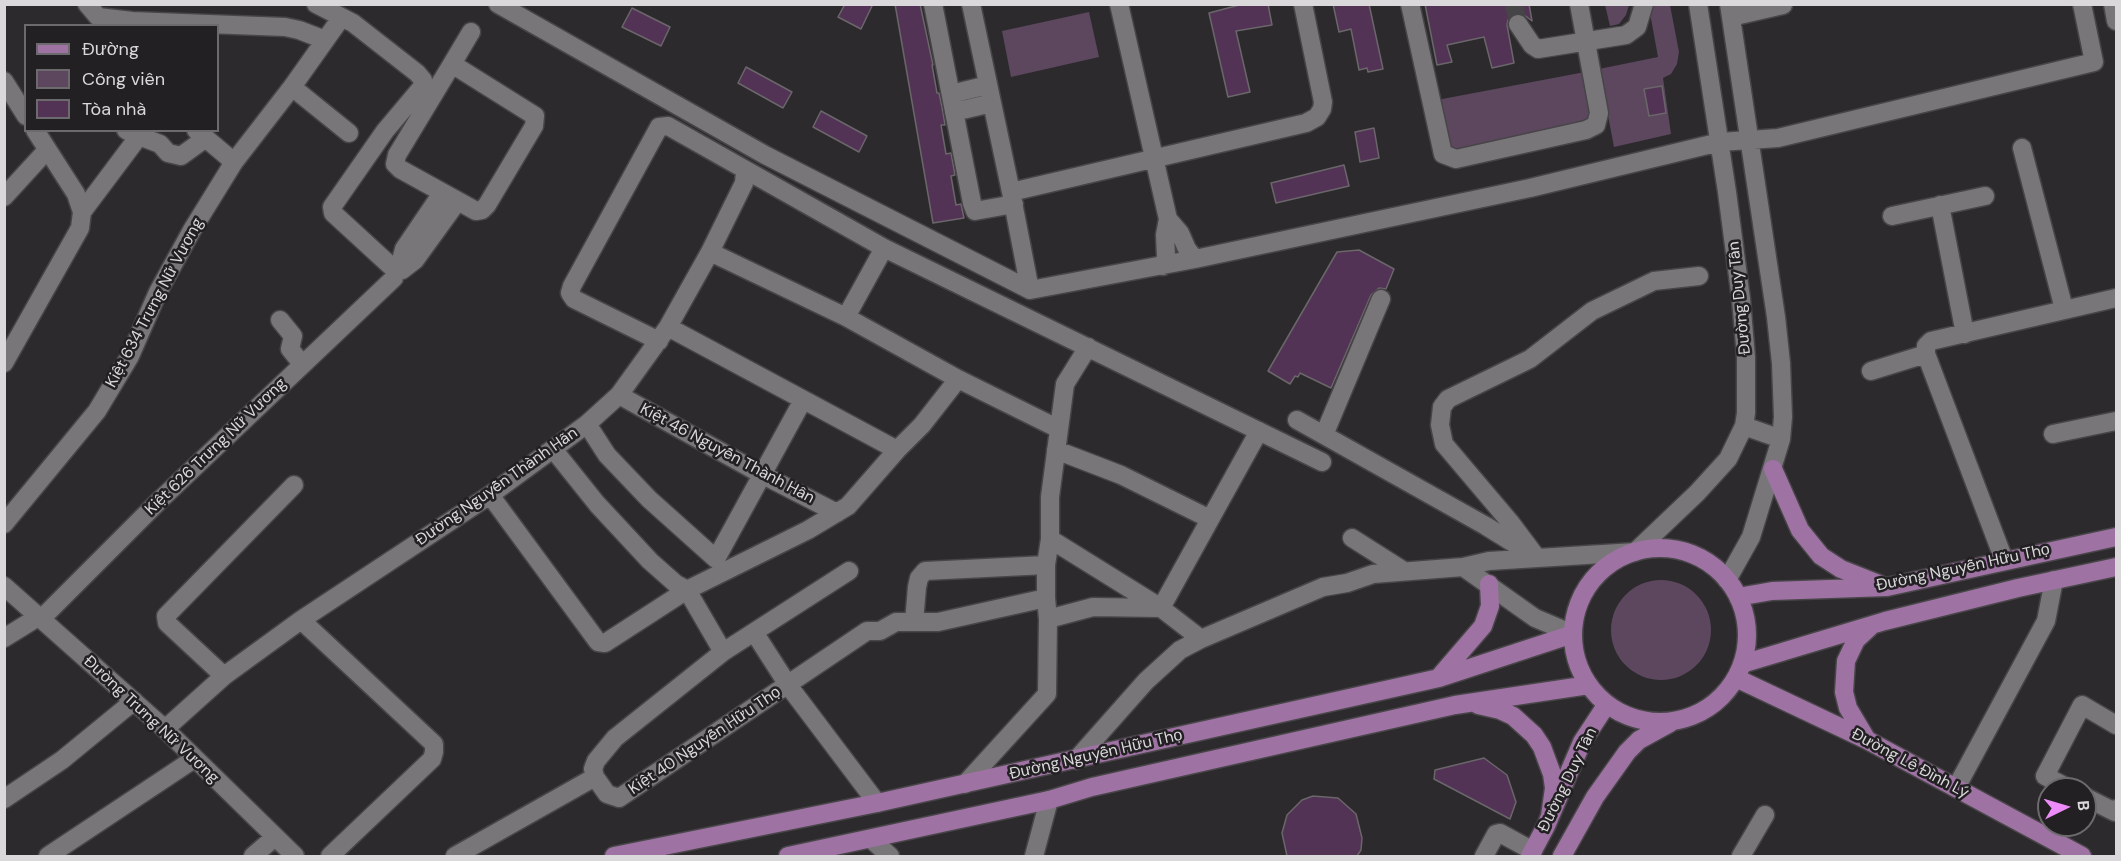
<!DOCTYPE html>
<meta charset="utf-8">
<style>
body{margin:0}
#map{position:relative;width:2121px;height:861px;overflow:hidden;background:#2c2a2d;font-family:"DM Sans",sans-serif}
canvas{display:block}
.frame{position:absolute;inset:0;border:6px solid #dad8da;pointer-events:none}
.legend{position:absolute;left:24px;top:24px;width:195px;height:108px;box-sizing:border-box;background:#232023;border:2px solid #6c6a6c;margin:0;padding:8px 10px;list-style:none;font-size:18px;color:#dad8da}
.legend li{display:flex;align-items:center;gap:12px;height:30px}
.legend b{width:30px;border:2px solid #6c6a6c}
.north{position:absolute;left:2037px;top:777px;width:60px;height:60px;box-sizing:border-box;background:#232023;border:2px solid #6c6a6c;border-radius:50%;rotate:85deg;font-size:16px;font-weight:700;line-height:24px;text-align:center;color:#dad8da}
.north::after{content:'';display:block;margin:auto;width:21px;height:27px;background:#ed8cf9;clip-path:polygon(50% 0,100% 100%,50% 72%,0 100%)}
</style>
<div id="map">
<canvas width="2121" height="861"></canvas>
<div class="frame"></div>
<ul class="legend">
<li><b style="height:8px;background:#9e72a3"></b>Đường</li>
<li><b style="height:16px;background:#5c475e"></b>Công viên</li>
<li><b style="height:16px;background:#523355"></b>Tòa nhà</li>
</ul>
<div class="north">B</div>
</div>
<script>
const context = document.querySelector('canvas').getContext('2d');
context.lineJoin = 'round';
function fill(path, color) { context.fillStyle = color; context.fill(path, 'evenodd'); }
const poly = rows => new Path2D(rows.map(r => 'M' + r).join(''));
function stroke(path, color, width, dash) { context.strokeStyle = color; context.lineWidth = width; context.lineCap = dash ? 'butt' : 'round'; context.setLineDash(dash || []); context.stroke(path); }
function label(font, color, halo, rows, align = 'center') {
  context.font = font + ' "DM Sans",sans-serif'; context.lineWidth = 5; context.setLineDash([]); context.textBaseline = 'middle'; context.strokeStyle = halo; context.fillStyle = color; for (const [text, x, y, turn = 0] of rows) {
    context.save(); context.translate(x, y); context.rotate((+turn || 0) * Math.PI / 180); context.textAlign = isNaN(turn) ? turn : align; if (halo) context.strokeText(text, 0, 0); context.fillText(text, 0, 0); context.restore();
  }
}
const green = poly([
 [1605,5,1629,5,1626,15,1619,24,1610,26],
 [1654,5,1670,5,1679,52,1677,64,1671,74,1663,78,1671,134,1614,147,1599,69,1658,57,1650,13,1649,8],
 [1089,12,1099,57,1011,77,1002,31],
 [1585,72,1592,114,1585,123,1462,152,1450,150,1437,100],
 '1611 630a50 50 0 1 1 100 0a50 50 0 1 1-100 0Z'
]);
const building = poly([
 [845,4,873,4,861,29,838,17,845,4],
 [895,4,920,4,933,65,932,65,937,93,939,93,942,107,945,125,941,125,946,154,951,153,955,175,951,176,956,205,961,204,964,218,933,223,895,4],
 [1243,4,1268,4,1272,25,1236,31,1250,92,1228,97,1209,13,1243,4],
 [1333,4,1369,4,1383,69,1368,72,1367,68,1359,70,1351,29,1339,32,1333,4],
 [1425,4,1529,4,1532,21,1523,14,1518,13,1512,14,1508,20,1507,25,1514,63,1492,68,1484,37,1447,45,1452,62,1437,65,1425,4],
 [632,8,670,27,661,46,622,27,632,8],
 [746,67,792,92,783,108,738,83,746,67],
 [1662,86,1666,113,1649,116,1644,89,1662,86],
 [821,111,867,136,859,152,813,127,821,111],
 [1374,128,1379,158,1360,162,1355,132,1374,128],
 [1344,165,1349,186,1276,203,1271,183,1344,165],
 [1359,250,1394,269,1386,289,1379,288,1371,295,1331,388,1300,373,1298,377,1295,376,1290,384,1268,371,1337,252,1359,250],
 [1484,758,1507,775,1516,802,1510,819,1434,779,1435,770,1484,758],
 [1313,796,1338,798,1356,814,1362,838,1361,850,1357,856,1287,856,1282,833,1287,815,1302,800,1313,796]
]);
const minorTunnel = poly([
 [1514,4,1518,24]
]);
const minor = poly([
 [87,4,98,17,132,21,285,27,299,30,325,40],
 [316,4,353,23,417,73,423,80,422,87,385,131,332,207,333,213,394,269],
 [498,4,765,155,1030,290,1195,259,1530,188,1720,142,1778,138,2094,62,2082,4],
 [933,4,972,203,975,211,1014,204],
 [971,4,1011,192,1030,290],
 [1119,4,1168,219,1165,235,1166,257,1163,266],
 [1410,4,1443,154,1456,159,1586,130,1596,125,1599,113,1579,4],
 [2113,4,2116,21],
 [1731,17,1783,5],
 [1518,24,1532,45,1538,49,1626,35,1637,27,1644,4],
 [452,64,535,116,534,126,487,205,482,210,476,211,400,169,395,164,397,155,452,64,471,32],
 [4,81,26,116],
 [292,87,349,133],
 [951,94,988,85],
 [954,112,992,103],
 [196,130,234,162],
 [139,136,160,144,168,153,181,156,206,138],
 [2022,148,2064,309],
 [1011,192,1306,123,1317,117,1322,109,1323,102,1303,4],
 [4,197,47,150],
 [1940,205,1965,334],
 [82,212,139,136,126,130],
 [1892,216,1985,196],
 [1168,219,1180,233,1187,249,1195,259],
 [710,252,846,317,958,379,1059,429],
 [399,268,404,249,442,193],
 [402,270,415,260,457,202],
 [846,317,884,248],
 [280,320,293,336,290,349,302,364],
 [668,327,897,450],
 [659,341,574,299,570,293,572,286,659,127,668,126,884,248,1322,462],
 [4,363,80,228,82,212,76,194,35,130],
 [1871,371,1926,354],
 [619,395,761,474,837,513],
 [1297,420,1486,526,1528,552],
 [587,424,607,455,649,499,716,559,803,400],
 [1744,426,1781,439],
 [2053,434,2116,421],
 [1324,435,1381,299],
 [553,449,597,504,650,561,676,584,687,590,723,652],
 [1056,450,1121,475,1210,519],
 [490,495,598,642,605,643,687,590,808,530,848,506,897,450,922,425,958,379],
 [4,524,97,411,130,356,158,292,192,230,234,162,292,87,341,18],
 [1352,538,1404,571],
 [1050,539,1161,608,1201,639],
 [1537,558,1510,522,1444,444,1440,425,1442,407,1448,399,1530,359,1592,311,1654,281,1699,276],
 [2004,560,1926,354,1926,346,1931,341,2116,298],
 [1463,567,1535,618,1573,634],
 [849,571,723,652,615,738,596,761,593,769,595,777,607,794,619,798,867,631,880,631,896,622,938,622,1046,598],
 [1727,580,1751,537,1781,439,1783,417,1781,363,1776,317,1729,4],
 [4,586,165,729,295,856],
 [1161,608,1259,431],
 [41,619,160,500,394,278],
 [1048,619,1093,607,1159,608],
 [301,620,434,744,434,752,432,759,330,856],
 [914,622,917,587,919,578,925,571,1046,565],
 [754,632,788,685,877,803],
 [4,638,38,617],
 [224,676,167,623,166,616,294,485],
 [165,729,224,676,301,620,490,495,587,424,619,395,668,327,710,252,744,183,745,171],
 [1076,760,1146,681,1180,650,1201,639,1323,587,1347,583,1373,574,1463,567,1489,561,1635,552,1697,493,1728,459,1744,426,1746,413,1746,357,1741,299,1727,192,1698,4],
 [965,784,1047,694,1048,619,1046,598,1046,565,1050,539,1050,497,1065,384,1088,347],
 [1956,788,2046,621,2054,580],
 [2070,789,2045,776,2082,705,2116,725],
 [2085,797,2115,812,2116,809],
 [4,799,62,760,134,701],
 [871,839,890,856],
 [48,856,194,759],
 [253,856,275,837],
 [455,856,595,777],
 [1034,856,1049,800],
 [1484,856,1496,834,1500,833,1533,851],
 [1741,856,1765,815]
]);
const major = poly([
 [1773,469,1800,530,1821,556,1841,569,1879,584],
 '1573 635a87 87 0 1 1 174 0a87 87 0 1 1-174 0Z',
 [1738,597,1772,591,1887,587,2116,537],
 [1742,664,1885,621,2018,588,2116,567],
 [1440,676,1483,626,1490,606,1489,584],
 [1736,678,1867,740,2082,856],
 [1478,705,1500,710,1513,716,1534,735,1542,747,1552,774,1554,788,1550,816,1546,826],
 [1867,740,1848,708,1844,692,1846,661,1856,640,1870,627],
 [614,856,877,803,1439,678,1573,634],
 [788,856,1049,800,1092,787,1455,705,1589,685],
 [1530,856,1546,826,1582,742,1607,704],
 [1562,856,1595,797,1627,752,1639,740,1670,723]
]);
const streetNames = [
 ["Đường Duy Tân",1740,298,-96],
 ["Kiệt 634 Trưng Nữ Vương",155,303,-62],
 ["Kiệt 626 Trưng Nữ Vương",216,447,-44],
 ["Kiệt 46 Nguyễn Thành Hân",727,454,28],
 ["Đường Nguyễn Thành Hãn",497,487,-35],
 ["Đường Nguyễn Hữu Thọ",1963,568,-12],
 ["Đường Trưng Nữ Vương",151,720,43],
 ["Kiệt 40 Nguyễn Hữu Thọ",705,741,-34],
 ["Đường Nguyễn Hữu Thọ",1096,755,-13],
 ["Đường Lê Đình Lý",1910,764,28],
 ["Đường Duy Tân",1568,780,-64]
];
fill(green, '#5c475e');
fill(building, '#523355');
stroke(building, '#6a666a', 1.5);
stroke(minorTunnel, '#464447', 18, [18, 9]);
stroke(minor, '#484548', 21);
stroke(major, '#484548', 21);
stroke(minor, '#79767a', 18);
stroke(major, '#9e72a3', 18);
label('16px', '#dad8da', '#232023', streetNames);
</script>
